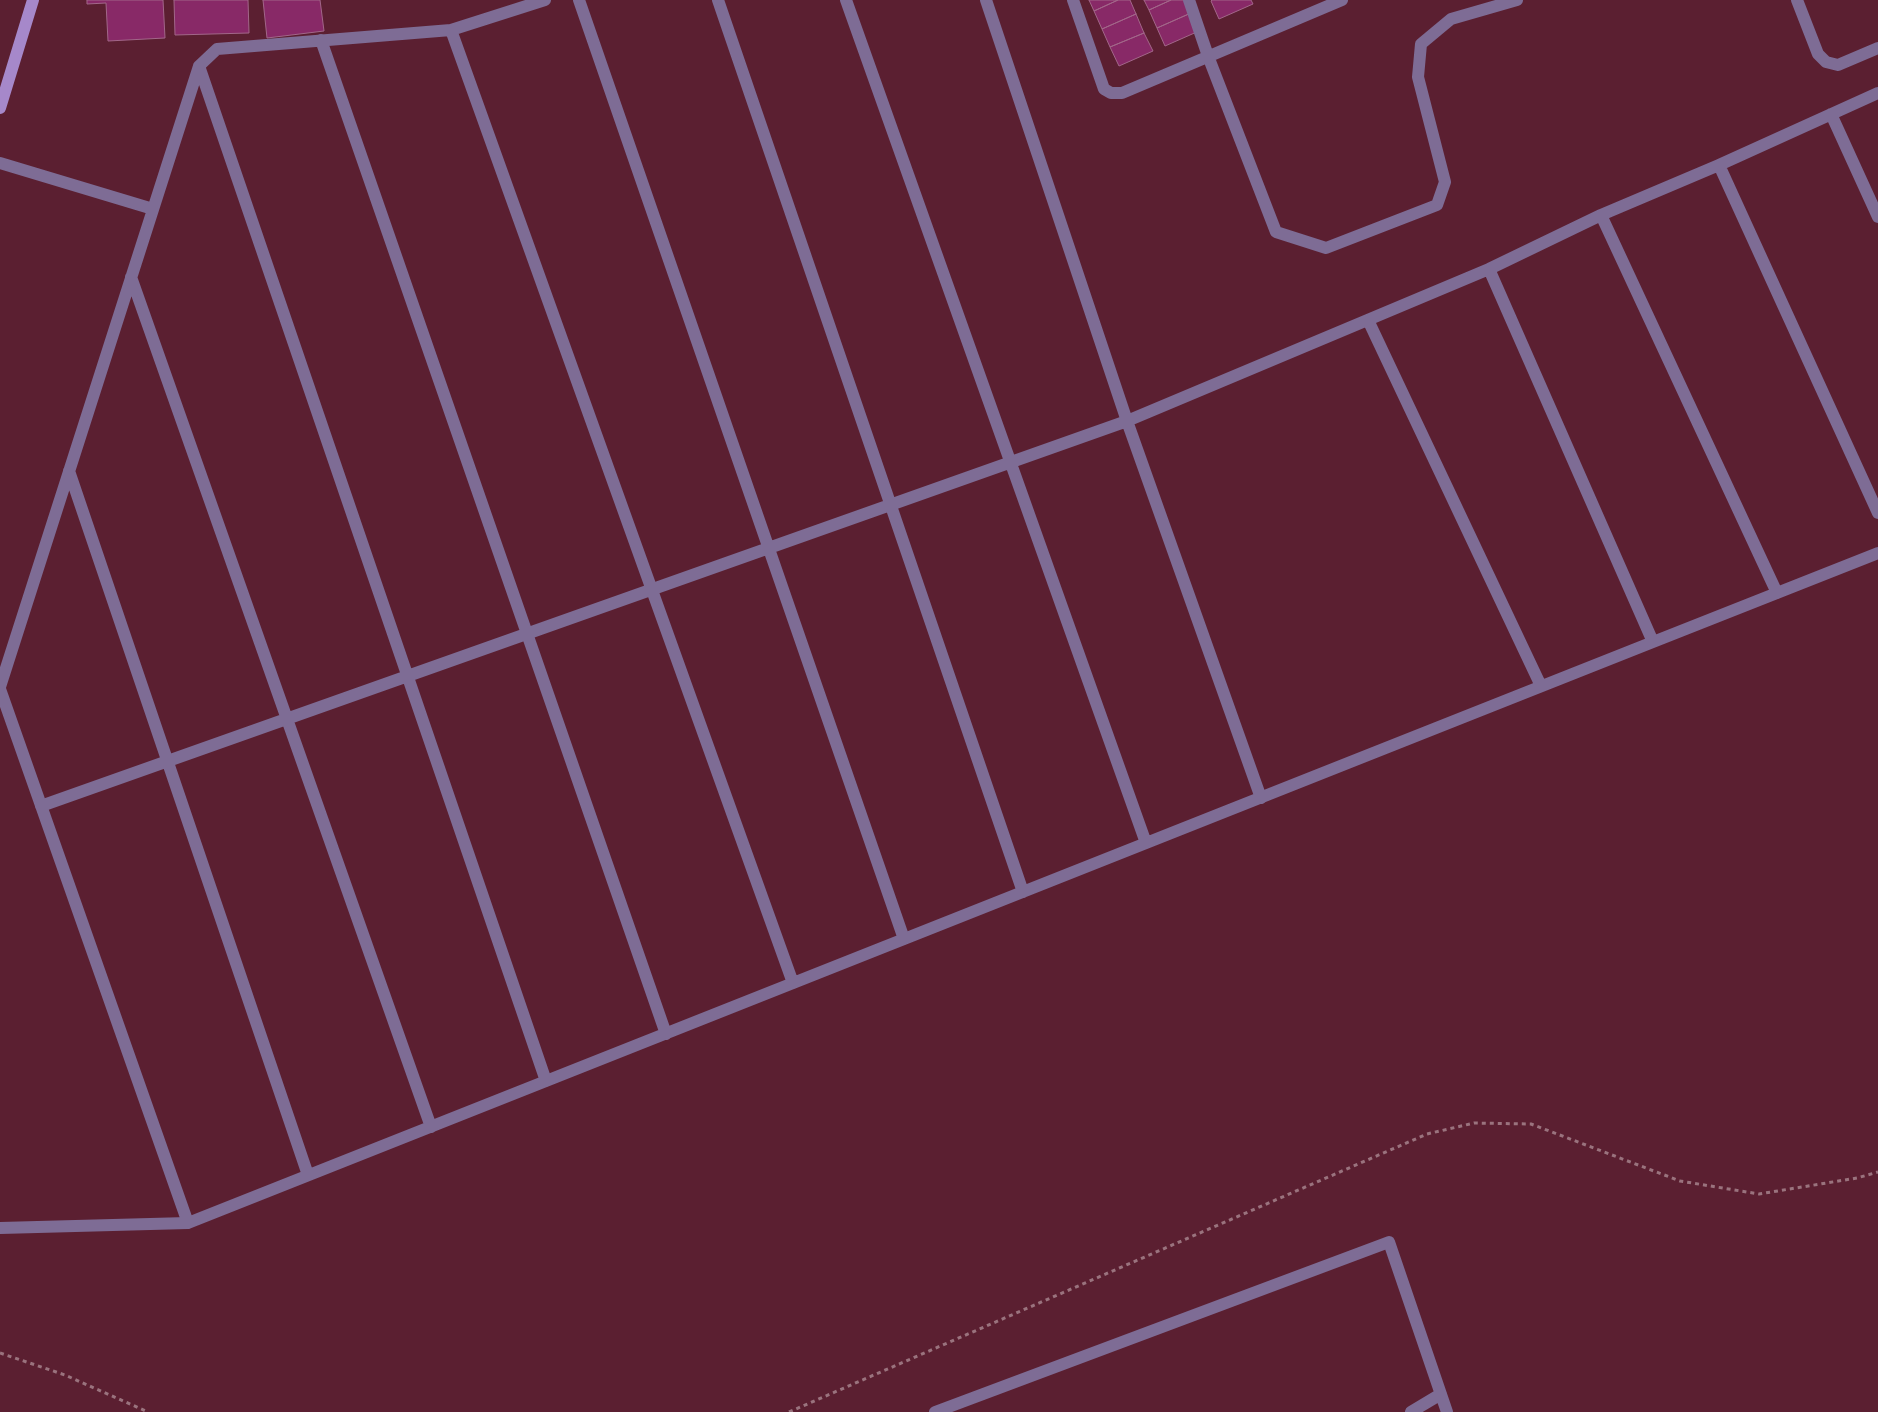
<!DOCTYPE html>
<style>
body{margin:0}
canvas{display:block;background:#5b1f31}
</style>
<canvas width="1878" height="1412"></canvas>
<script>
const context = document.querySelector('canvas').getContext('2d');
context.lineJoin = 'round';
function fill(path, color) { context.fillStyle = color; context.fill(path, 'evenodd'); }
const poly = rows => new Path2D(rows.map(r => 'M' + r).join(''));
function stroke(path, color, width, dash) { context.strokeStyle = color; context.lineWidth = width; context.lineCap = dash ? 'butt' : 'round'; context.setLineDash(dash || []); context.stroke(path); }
const building = poly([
 [87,0,163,0,165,38,108,41,106,3,87,4,87,0],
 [174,0,248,0,249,33,175,35,174,0],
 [263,0,320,0,324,31,267,38,263,0],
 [1089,0,1118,0,1094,11,1089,0],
 [1118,0,1130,0,1136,14,1102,29,1094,11,1118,0],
 [1144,0,1171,0,1149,10,1144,0],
 [1171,0,1185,0,1191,13,1157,28,1149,10,1171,0],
 [1212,0,1251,0,1253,4,1219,19,1211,1,1212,0],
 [1191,13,1199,31,1165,46,1157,28,1191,13],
 [1136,14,1144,33,1110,47,1102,29,1136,14],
 [1144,33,1153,51,1119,66,1110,47,1144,33]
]);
const path = poly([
 [0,1353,65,1375,148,1412],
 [789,1412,1427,1134,1474,1123,1531,1124,1680,1181,1759,1194,1857,1178,1878,1172]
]);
const street = poly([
 [579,0,904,939],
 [718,0,1023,892],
 [846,0,1146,843],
 [986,0,1127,421,1261,798],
 [1073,0,1104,89,1111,93,1122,93,1342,0],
 [1189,0,1208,56,1276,232,1326,248,1437,205,1445,182,1418,77,1421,44,1451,19,1517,0],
 [1797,0,1818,54,1826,62,1838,65,1878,48],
 [451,30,793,983],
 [321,40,666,1034],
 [199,66,546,1081],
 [1831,114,1878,217],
 [0,163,153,209],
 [1719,165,1878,513],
 [1601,215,1777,593],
 [1489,269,1653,642,1878,553],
 [131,277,431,1127],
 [1368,320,1541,686],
 [69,471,308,1175],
 [0,687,199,66,217,49,451,30,545,0],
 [0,689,188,1223],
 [41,806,1127,421,1489,269,1601,215,1719,165,1878,93],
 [0,1228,188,1223,1653,642],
 [935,1412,1389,1242,1447,1412],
 [1411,1412,1441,1394]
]);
const secondary = poly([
 [0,108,33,0]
]);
fill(building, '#882967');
stroke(building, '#a26689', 1);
stroke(path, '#9a737e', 3, [4, 4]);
stroke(street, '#7e6c95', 12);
stroke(secondary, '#a688ca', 12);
</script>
